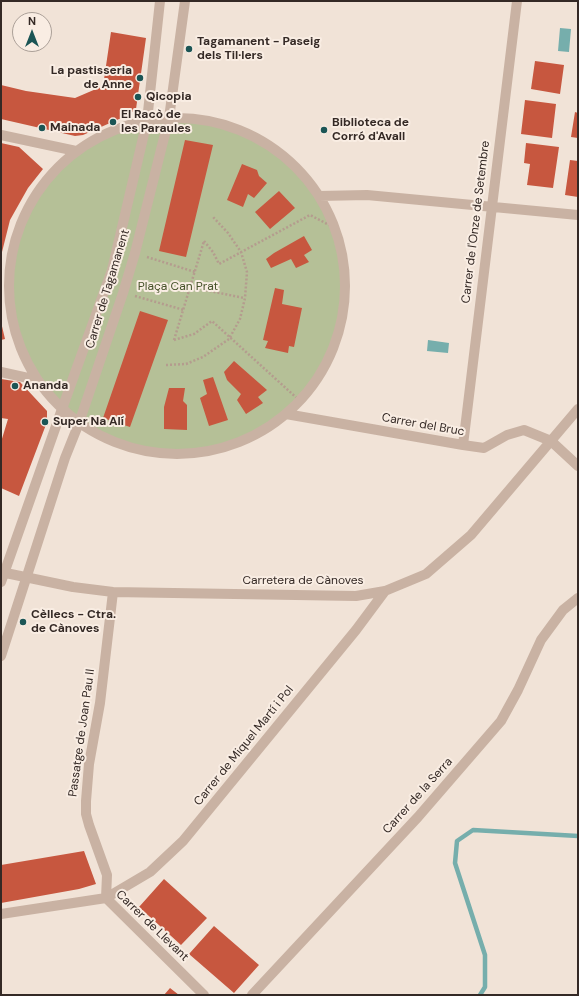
<!DOCTYPE html>
<meta charset="utf-8">
<style>
body{margin:0}
#map{position:relative;width:579px;height:996px;overflow:hidden;background:#f1e3d7;font-family:"DM Sans",sans-serif}
canvas{display:block}
.frame{position:absolute;inset:0;border:2px solid #342925;pointer-events:none}
.north{position:absolute;left:12px;top:12px;width:40px;height:40px;box-sizing:border-box;background:#f9ede3;border:1px solid #aa9f97;border-radius:50%;rotate:0deg;font-size:11px;font-weight:700;line-height:16px;text-align:center;color:#342925}
.north::after{content:'';display:block;margin:auto;width:14px;height:18px;background:#1b5555;clip-path:polygon(50% 0,100% 100%,50% 72%,0 100%)}
</style>
<div id="map">
<canvas width="579" height="996"></canvas>
<div class="frame"></div>
<div class="north">N</div>
</div>
<script>
const context = document.querySelector('canvas').getContext('2d');
context.lineJoin = 'round';
function fill(path, color) { context.fillStyle = color; context.fill(path, 'evenodd'); }
const poly = rows => new Path2D(rows.map(r => 'M' + r).join(''));
function stroke(path, color, width, dash) { context.strokeStyle = color; context.lineWidth = width; context.lineCap = dash ? 'butt' : 'round'; context.setLineDash(dash || []); context.stroke(path); }
function label(font, color, halo, rows, align = 'center') {
  context.font = font + ' "DM Sans",sans-serif'; context.lineWidth = 4; context.setLineDash([]); context.textBaseline = 'middle'; context.strokeStyle = halo; context.fillStyle = color; for (const [text, x, y, turn = 0] of rows) {
    context.save(); context.translate(x, y); context.rotate((+turn || 0) * Math.PI / 180); context.textAlign = isNaN(turn) ? turn : align; if (halo) context.strokeText(text, 0, 0); context.fillText(text, 0, 0); context.restore();
  }
}
const green = poly([
 '10 287a167 167 0 1 1 334 0a167 167 0 1 1-334 0Z'
]);
const water = poly([
 [560,28,571,29,569,52,558,51],
 [428,340,449,343,448,353,427,351]
]);
const stream = poly([
 [480,995,485,987,485,955,455,863,457,841,473,830,578,836]
]);
const building = poly([
 [111,32,146,38,136,109,128,115,83,135,75,136,1,119,1,85,26,91,75,98,103,86],
 [535,61,564,65,560,94,531,89],
 [525,100,556,104,552,138,521,134],
 [575,112,578,113,578,138,571,137],
 [185,140,213,145,186,257,159,251],
 [1,143,19,147,43,169,28,188,10,220,2,252],
 [526,143,559,147,553,188,527,185,530,164,524,163],
 [570,160,578,161,578,197,565,195],
 [242,164,257,170,259,176,267,183,254,198,248,194,243,207,227,200],
 [279,191,295,208,270,229,255,212],
 [304,236,312,250,304,255,309,262,296,268,291,259,271,268,266,259,274,253],
 [275,288,284,290,282,304,302,308,294,347,289,346,288,353,265,348,268,341,263,340],
 [140,311,168,320,130,427,103,418],
 [1,322,5,339,1,340],
 [234,361,267,390,258,397,263,403,246,414,237,400,241,394,227,380,224,372],
 [213,377,228,420,209,426,200,398,207,394,203,380],
 [1,379,20,382,47,411,47,422,19,496,1,488,1,442,8,419,1,418],
 [169,388,185,388,183,401,187,405,187,430,164,429,164,407],
 [84,851,96,884,79,889,1,903,1,865],
 [164,879,207,918,181,945,139,907],
 [214,926,259,965,234,993,189,954],
 [170,988,179,995,164,995]
]);
const path = poly([
 [204,241,213,252,219,264,310,215,335,228],
 [147,257,195,272],
 [190,287,244,298],
 [135,296,184,310],
 [174,340,194,334,212,321,300,401],
 [174,340,204,241],
 [166,365,186,364,203,357,229,339,240,319,245,298,247,272,241,252,228,233,213,217]
]);
const minor = poly([
 '9 286a168 168 0 1 1 336 0a168 168 0 1 1-336 0Z',
 [1,135,76,151],
 [319,196,367,195,578,215],
 [1,372,37,380],
 [286,414,463,445,484,448,507,435,524,430,551,441,578,466],
 [463,445,517,1],
 [1,572,73,587,113,592,356,596,385,591,426,574,471,535,578,409],
 [1,582,62,409,112,270,147,121,160,1],
 [1,656,35,551,65,458,79,423,123,293,135,253,169,118,185,1],
 [106,898,150,872,183,841,356,630,385,591],
 [106,898,107,875,89,825,86,814,86,801,89,764,100,703,113,592],
 [1,914,106,898,204,995],
 [252,995,418,817,501,721,518,690,541,640,563,610,578,598]
]);
const markers = [
 [189,49,4,"#1b5555"],
 [140,78,4,"#1b5555"],
 [138,97,4,"#1b5555"],
 [113,122,4,"#1b5555"],
 [42,128,4,"#1b5555"],
 [324,130,4,"#1b5555"],
 [15,386,4,"#1b5555"],
 [45,422,4,"#1b5555"],
 [23,622,4,"#1b5555"]
];
const poiNames = [
 ["Tagamanent - Paseig",197,42],
 ["dels Til·lers",197,56],
 ["La pastisseria",132,71,"right"],
 ["de Anne",132,85,"right"],
 ["Qicopia",146,97],
 ["El Racò de",121,115],
 ["les Paraules",121,129],
 ["Biblioteca de",332,123],
 ["Corró d'Avall",332,137],
 ["Mainada",50,128],
 ["Ananda",23,386],
 ["Super Na Alí",53,422],
 ["Cèllecs - Ctra.",31,615],
 ["de Cànoves",31,629]
];
const streetNames = [
 ["Carrer de l'Onze de Setembre",476,222,-83],
 ["Carrer de Tagamanent",108,289,-73],
 ["Carrer del Bruc",423,425,10],
 ["Carretera de Cànoves",303,581],
 ["Passatge de Joan Pau II",82,733,-82],
 ["Carrer de Miquel Martí i Pol",244,746,-51],
 ["Carrer de la Serra",418,796,-48],
 ["Carrer de Llevant",152,926,44]
];
const parkNames = [
 ["Plaça Can Prat",178,287]
];
fill(green, '#b5c097');
fill(water, '#76aeac');
stroke(stream, '#76aeac', 4.5);
fill(building, '#c7573f');
stroke(path, '#b49c8e', 2.5, [2, 2]);
stroke(minor, '#c9b2a3', 10);
for (const [x, y, r, color] of markers) { const dot = new Path2D(); dot.arc(x, y, r, 0, 2 * Math.PI); context.fillStyle = color; context.fill(dot); stroke(dot, '#f9ede3', 1.5); }
label('bold 12px', '#342925', '#f9ede3', poiNames, 'left');
label('12px', '#342925', '#f9ede3', streetNames);
label('12px', '#465229', '#f9ede3', parkNames);
</script>
